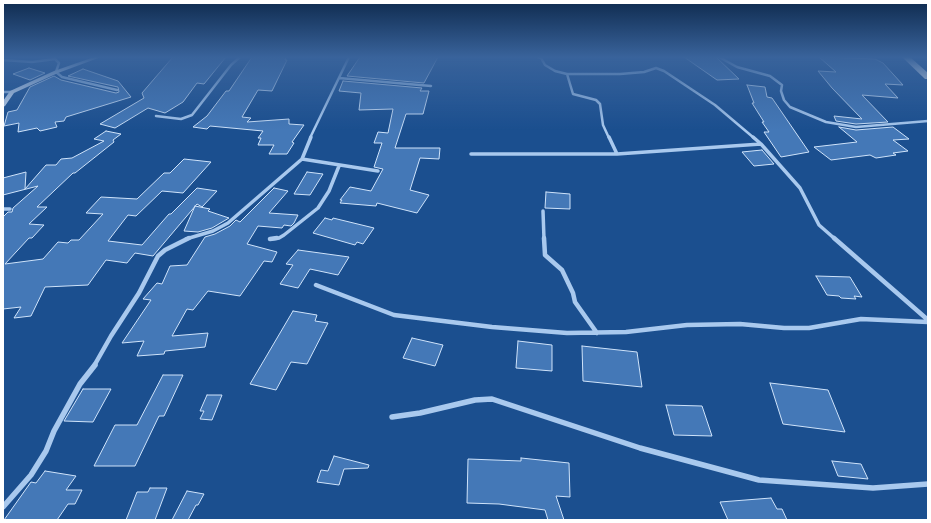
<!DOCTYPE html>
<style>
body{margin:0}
#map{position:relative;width:931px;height:523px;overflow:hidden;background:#1b4f8f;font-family:Raleway,sans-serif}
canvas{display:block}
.frame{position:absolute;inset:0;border:4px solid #fff;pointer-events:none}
</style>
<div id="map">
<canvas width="931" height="523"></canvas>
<div class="frame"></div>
</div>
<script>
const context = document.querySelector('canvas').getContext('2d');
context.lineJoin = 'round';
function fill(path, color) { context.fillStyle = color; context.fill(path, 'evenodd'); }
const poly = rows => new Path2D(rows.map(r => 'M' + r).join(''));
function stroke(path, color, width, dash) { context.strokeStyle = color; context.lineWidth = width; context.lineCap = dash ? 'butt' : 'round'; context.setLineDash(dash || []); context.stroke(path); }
const building = poly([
 [173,57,226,57,204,84,197,83,183,102,165,113,148,108,115,128,100,124,144,98,142,93,173,57],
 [252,57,286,57,285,60,287,60,272,91,258,90,242,117,251,118,247,122,289,119,289,124,304,125,292,142,294,143,287,154,269,154,274,145,258,145,261,138,258,138,263,131,210,126,207,129,193,127,207,116,226,91,229,91,252,57],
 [360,57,438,57,424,83,347,76,360,57],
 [684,57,716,57,739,79,717,80,684,57],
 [819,57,875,59,883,63,903,85,885,84,898,98,862,95,888,122,856,124,836,121,834,116,862,119,832,88,818,71,836,72,819,57],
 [29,68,45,73,30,80,13,74,29,68],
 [83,69,118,81,131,97,66,117,64,121,55,122,57,127,40,131,37,128,18,132,19,123,4,126,8,112,17,110,30,87,54,76,61,80,116,93,119,92,118,87,68,76,83,69],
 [343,81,422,88,420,91,429,91,423,114,406,114,395,148,440,148,439,159,420,158,410,190,429,195,417,213,377,203,376,206,340,203,342,200,340,200,350,187,371,191,383,169,374,167,382,143,374,143,378,132,388,133,393,109,359,110,361,93,339,91,343,81],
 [747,85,765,87,767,97,772,98,809,152,781,157,764,132,769,132,762,122,764,122,752,103,754,103,747,85],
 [839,127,856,130,893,127,909,139,893,140,908,151,893,153,896,155,876,158,870,155,831,160,814,147,857,142,839,127],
 [106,131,121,134,113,140,114,142,75,173,73,173,37,207,47,207,29,224,44,225,32,238,29,238,5,264,43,259,58,242,68,243,71,240,79,240,103,214,86,213,101,197,137,199,164,173,170,173,184,159,211,162,183,193,162,191,136,216,128,215,108,241,142,245,162,222,169,214,171,214,197,188,217,191,202,207,197,204,153,256,135,253,127,263,106,260,88,285,45,287,31,316,14,318,21,307,3,309,3,217,8,212,12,212,13,208,38,186,3,195,3,178,26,172,25,189,46,165,56,165,61,159,72,158,104,141,94,139,106,131],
 [762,150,774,164,754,166,742,152,762,150],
 [307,172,323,174,310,195,294,194,307,172],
 [274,188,288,191,269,213,298,215,294,223,291,226,284,225,282,228,258,226,247,244,277,252,272,262,264,261,240,296,208,291,193,310,187,309,172,336,208,333,205,347,165,351,164,354,137,356,144,341,122,343,151,300,143,299,157,283,162,284,170,266,187,265,205,237,215,234,230,226,236,220,240,222,274,188],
 [546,192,570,194,570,209,545,208,546,192],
 [195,206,210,209,208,211,229,218,212,228,198,232,184,231,195,206],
 [325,218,332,220,333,218,374,228,363,244,357,242,355,245,313,233,325,218],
 [298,250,349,257,338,275,310,269,298,288,280,284,293,265,286,264,298,250],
 [816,276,850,277,862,297,854,296,856,299,841,298,839,296,827,295,816,276],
 [293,311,317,315,315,321,328,323,307,364,291,362,276,390,250,384,293,311],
 [412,338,443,345,435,366,403,358,412,338],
 [518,341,552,345,552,371,516,368,518,341],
 [582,346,637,352,642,387,583,381,582,346],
 [163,375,183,375,164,416,159,416,135,466,94,466,115,425,137,425,163,375],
 [770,383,828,390,845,432,783,424,770,383],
 [83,389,111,389,93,422,64,421,83,389],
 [207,395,222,395,212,420,200,419,204,411,200,411,207,395],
 [666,405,702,406,712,436,674,435,666,405],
 [334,456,369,465,368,468,344,469,339,485,317,482,321,470,328,471,334,456],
 [521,458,569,463,570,497,556,496,564,520,548,520,545,510,499,504,467,503,468,459,521,461,521,458],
 [832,461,861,464,868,479,838,476,832,461],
 [45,471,76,476,66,490,82,490,75,504,68,504,57,520,4,520,31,482,36,483,45,471],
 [150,488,167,488,155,520,126,520,137,492,148,492,150,488],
 [187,491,204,494,198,505,196,505,188,520,172,520,187,491],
 [771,498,777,509,782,509,787,520,728,520,720,502,771,498]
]);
const streetFar3 = poly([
 [53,57,59,63,56,72,62,77,117,90],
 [537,57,541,58,545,65,555,71,567,74,620,74,644,72,656,68,664,71,715,105,754,138],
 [719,57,737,67,770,76,782,85,781,91,784,100,790,107,826,122,856,127,928,121],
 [3,60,32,62,55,59],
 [567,74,573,94,596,100,600,104,603,125,609,138],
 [339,78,431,86],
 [3,92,12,92],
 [156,116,181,119,192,115,231,65,240,57],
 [310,138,349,57]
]);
const streetFar2 = poly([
 [311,137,302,159,378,171],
 [609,137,617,154],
 [753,137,761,144,800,188,819,225,835,239],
 [471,154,617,154,761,144],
 [3,209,10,209],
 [543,211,544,239],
 [186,239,213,231,228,223,302,159],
 [270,239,279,238,284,235,318,208,329,191,339,166]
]);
const streetFar1 = poly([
 [544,238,545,255,562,270,573,293,575,302,597,333],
 [834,238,928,320],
 [270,239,277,238],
 [316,285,394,315,492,327,567,333,626,332,687,325,740,324,784,328,809,328,861,319,928,322],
 [94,366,111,336,139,293,158,256,165,250,189,238]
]);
const street = poly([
 [392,417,420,413,475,400,492,399,640,448,759,480,873,488,928,484],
 [3,507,31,475,46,451,54,431,80,384,95,365]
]);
const secondary = poly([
 [94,57,101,57,58,73,14,93,5,106,3,107,3,101,10,91,54,71,94,57]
]);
const highway = poly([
 [902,57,910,57,928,73,928,79,925,79,902,57]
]);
fill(building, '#4478b7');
stroke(building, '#cfe3fa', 1);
stroke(streetFar3, '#a9c9ee', 2.5);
stroke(streetFar2, '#a9c9ee', 3.5);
stroke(streetFar1, '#a9c9ee', 4.5);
stroke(street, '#a9c9ee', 5.5);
fill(secondary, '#d6e6fa');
fill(highway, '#fff');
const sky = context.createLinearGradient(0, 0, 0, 130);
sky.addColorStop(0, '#0f2b4f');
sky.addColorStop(0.44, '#39639b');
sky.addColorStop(1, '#39639b00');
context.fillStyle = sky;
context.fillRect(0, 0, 931, 130);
</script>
